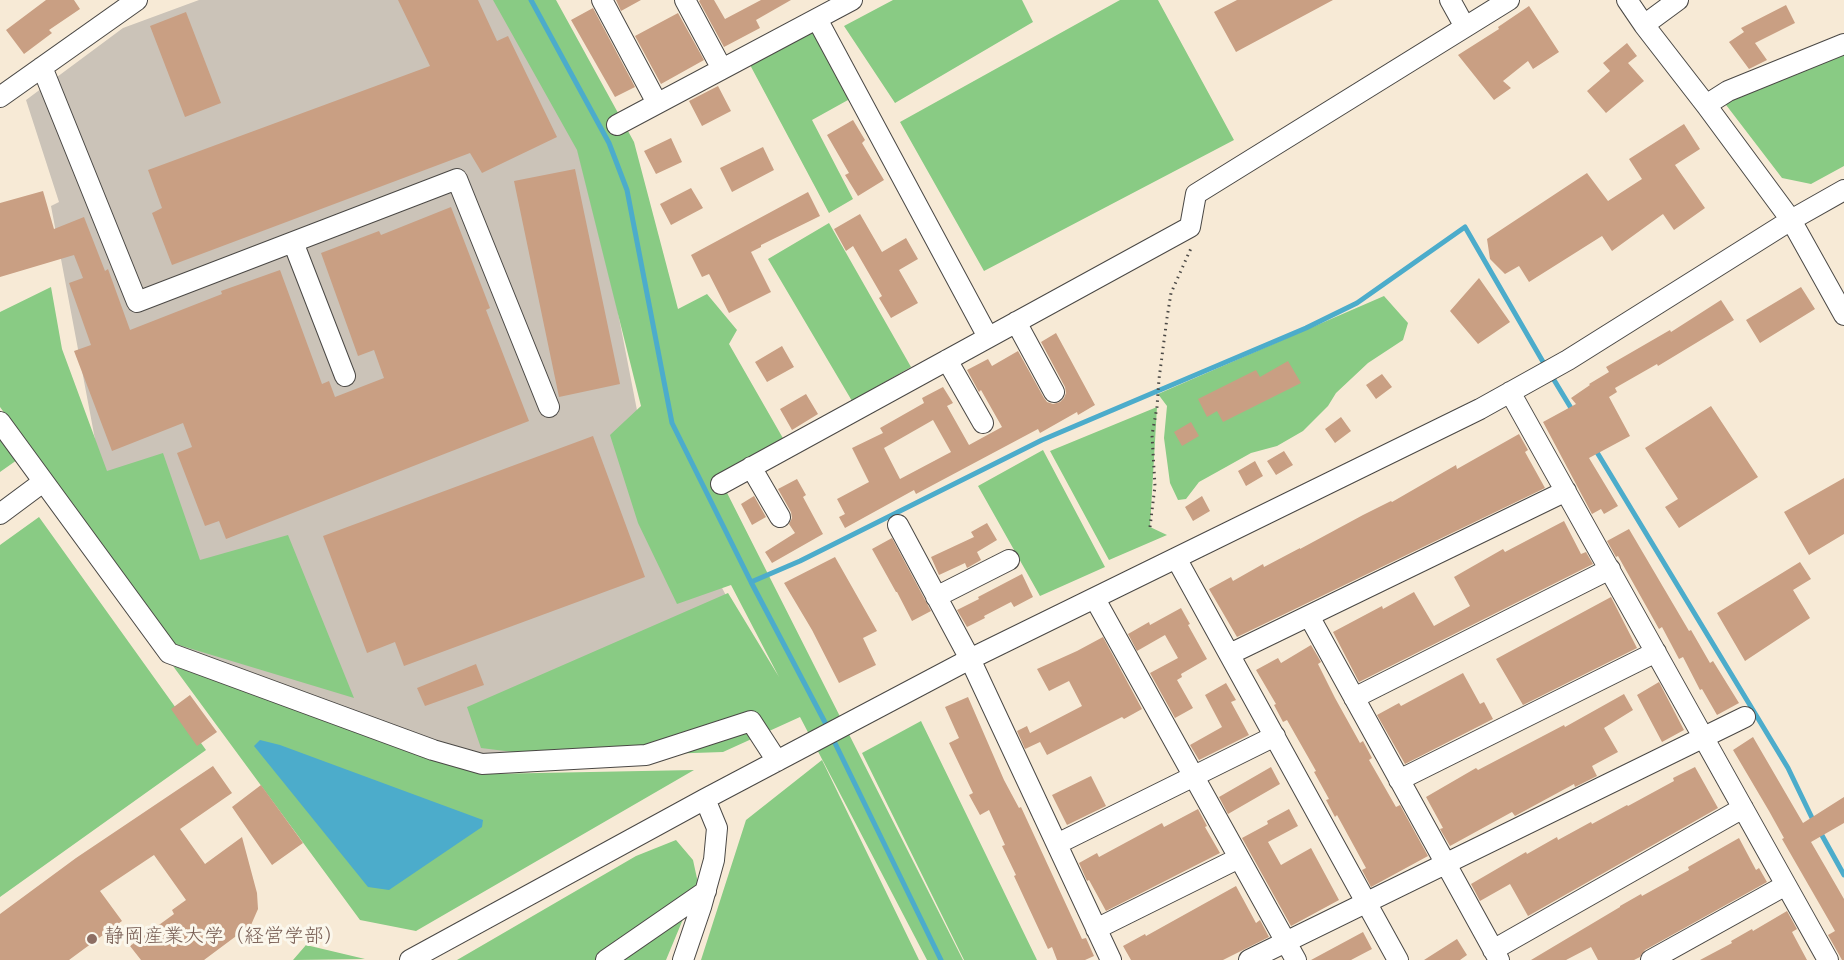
<!DOCTYPE html>
<meta charset="utf-8">
<style>
body{margin:0}
canvas{display:block;background:#f7ead6}
</style>
<canvas width="1844" height="960"></canvas>
<script>
const context = document.querySelector('canvas').getContext('2d');
context.lineJoin = 'round';
function fill(path, color) { context.fillStyle = color; context.fill(path, 'evenodd'); }
const poly = rows => new Path2D(rows.map(r => 'M' + r).join(''));
function stroke(path, color, width, dash) { context.strokeStyle = color; context.lineWidth = width; context.lineCap = dash ? 'butt' : 'round'; context.setLineDash(dash || []); context.stroke(path); }
function label(font, color, halo, rows, align = 'center') {
  context.font = font + ' Dekko,"Klee One",sans-serif'; context.lineWidth = 6; context.setLineDash([]); context.textBaseline = 'middle'; context.strokeStyle = halo; context.fillStyle = color; for (const [text, x, y, turn = 0] of rows) {
    context.save(); context.translate(x, y); context.rotate((+turn || 0) * Math.PI / 180); context.textAlign = isNaN(turn) ? turn : align; if (halo) context.strokeText(text, 0, 0); context.fillText(text, 0, 0); context.restore();
  }
}
const industrial = poly([
 [199,0,498,0,578,142,598,210,642,436,780,698,513,757,453,754,177,654,97,450,51,206,59,202,26,100,123,28]
]);
const green = poly([
 [493,0,556,0,634,142,678,309,707,294,737,330,729,344,788,447,719,477,963,960,927,960,800,717,723,752,634,755,513,752,481,748,467,707,728,593,779,677,731,585,677,604,638,523,610,435,641,406,577,150],
 [893,0,1022,0,1033,22,895,103,844,26],
 [1120,0,1158,0,1234,140,984,271,900,122],
 [816,25,857,95,812,120,853,199,829,213,749,63],
 [1844,49,1844,166,1811,184,1782,178,1720,97],
 [829,223,911,367,852,401,768,259],
 [51,287,62,349,107,471,163,453,200,560,288,535,354,698,172,643,0,407,0,312],
 [1384,296,1408,323,1403,340,1368,363,1336,393,1328,406,1303,431,1277,446,1251,453,1226,467,1199,482,1186,499,1178,500,1170,483,1164,438,1167,406,1158,394],
 [1157,407,1150,527,1167,535,1109,560,1050,451],
 [0,436,17,460,0,472],
 [1043,450,1105,567,1040,596,978,486],
 [39,517,206,750,0,897,0,545],
 [173,666,487,774,694,770,416,931,360,920],
 [921,721,1037,960,964,960,862,753],
 [822,760,919,960,701,960,746,820],
 [676,840,693,860,698,883,666,960,457,960,636,856],
 [306,945,365,959,293,960]
]);
const water = poly([
 [260,740,280,745,483,820,482,827,389,890,368,887,254,746]
]);
const stream = poly([
 [531,0,609,143,627,190,672,423,751,582,828,728],
 [1551,375,1574,413],
 [1595,449,1788,768,1814,822],
 [751,582,800,561,1042,440,1306,328,1357,303,1465,227,1546,367],
 [832,737,941,960],
 [1819,830,1844,875]
]);
const building = poly([
 [46,0,74,0,80,9,49,30,52,33,24,54,6,30],
 [398,0,478,0,497,41,508,36,557,137,482,173,470,153,172,265,152,213,162,208,148,170,430,66],
 [616,0,641,0,621,11],
 [700,0,714,0,725,19,761,0,791,0,756,20,760,28,724,47,699,1],
 [1237,0,1333,0,1236,52,1214,12],
 [1786,5,1795,23,1755,43,1767,60,1749,69,1729,42,1744,32,1741,28],
 [1529,6,1559,52,1533,69,1528,61,1503,81,1511,88,1494,100,1458,55,1499,29,1498,27],
 [593,8,635,87,615,97,571,20],
 [186,12,221,103,185,117,150,26],
 [678,13,704,60,661,84,635,36],
 [1627,43,1637,56,1628,63,1644,81,1606,113,1587,91,1610,71,1603,63],
 [718,86,731,111,702,126,689,101],
 [853,120,865,140,862,143,884,180,858,196,845,175,849,173,827,135],
 [1684,124,1700,149,1675,165,1705,208,1674,230,1663,214,1612,251,1602,236,1529,282,1519,266,1505,274,1490,259,1487,239,1587,173,1608,201,1642,179,1629,159],
 [671,138,682,162,656,174,644,151],
 [763,147,774,170,732,192,720,168],
 [575,169,620,384,559,397,514,181],
 [691,188,703,208,671,225,660,204],
 [43,191,54,229,84,217,105,271,108,269,130,330,222,294,221,291,280,270,322,384,329,381,335,397,384,378,374,350,358,356,321,253,379,231,381,235,451,207,490,308,486,310,529,421,226,539,219,521,205,526,177,453,192,447,183,423,112,451,74,351,91,345,69,283,83,278,74,255,0,277,0,203],
 [808,192,820,216,761,245,761,247,751,252,771,292,729,313,709,274,702,277,691,255],
 [860,214,882,252,906,238,918,259,899,270,918,303,891,318,879,298,882,296,853,246,846,251,834,229],
 [1479,278,1510,322,1478,344,1450,311],
 [1801,287,1815,309,1760,343,1746,320],
 [1721,300,1734,320,1658,366,1657,364,1615,388,1617,392,1609,397,1630,436,1589,458,1618,506,1604,514,1601,509,1592,514,1543,422,1576,404,1571,398,1590,385,1589,384,1609,372,1606,367,1670,330,1671,332],
 [1056,333,1095,405,1078,415,1077,412,1040,433,1038,429,916,494,914,490,845,528,839,517,845,514,837,499,869,482,852,448,883,433,880,428,924,403,922,398,943,387,953,403,947,406,969,445,1002,427,981,390,979,392,967,370,988,359,992,366,1018,351,1044,398,1047,402,1053,404,1060,402,1064,398,1066,393,1065,387,1041,342],
 [933,420,951,452,900,479,884,448],
 [782,346,794,367,767,382,755,362],
 [1288,361,1301,383,1223,422,1217,411,1207,417,1198,399,1256,370,1260,377],
 [1382,374,1392,387,1376,399,1366,385],
 [806,394,818,414,792,430,780,409],
 [1711,406,1758,477,1679,528,1665,507,1678,499,1645,448],
 [1341,417,1351,431,1335,443,1325,429],
 [1191,422,1199,436,1182,446,1174,432],
 [1519,434,1528,450,1525,452,1545,488,1237,637,1209,589,1231,577,1233,581,1263,564,1264,567,1300,548,1300,549,1363,515,1391,501,1392,502,1456,465,1457,469],
 [593,436,645,577,404,666,395,642,367,653,323,536],
 [1284,451,1293,465,1276,475,1267,461],
 [1255,461,1263,476,1246,486,1238,471],
 [1844,478,1844,534,1809,555,1784,512],
 [797,479,806,495,803,497,823,534,772,563,765,552,795,533,789,524,792,518,791,512,778,489],
 [754,496,766,517,752,525,741,504],
 [1202,496,1210,511,1193,521,1185,507],
 [1564,521,1581,554,1586,552,1593,564,1359,682,1333,632,1382,606,1383,609,1414,592,1434,626,1470,606,1454,577,1503,549,1505,552],
 [987,523,997,540,977,552,981,560,967,568,965,563,939,575,931,557,974,537,971,532],
 [1629,529,1689,631,1691,630,1710,663,1713,661,1739,703,1717,715,1702,689,1700,690,1683,657,1679,659,1662,627,1659,629,1618,556,1616,557,1607,541],
 [892,538,931,611,912,621,897,592,896,592,872,549],
 [835,557,877,631,863,638,876,665,839,683,812,630,784,583],
 [1800,562,1811,579,1793,590,1810,618,1745,661,1717,613],
 [1022,574,1033,597,1014,607,1011,602,984,616,985,618,967,627,957,610,979,599,978,597],
 [1611,597,1637,648,1523,705,1496,659],
 [1181,608,1190,624,1188,625,1207,659,1181,674,1182,677,1177,680,1193,708,1175,718,1150,673,1178,658,1165,635,1137,651,1128,634,1149,622,1150,625],
 [1103,637,1142,709,1124,719,1122,717,1047,755,1040,742,1025,749,1017,731,1027,726,1030,733,1082,706,1069,681,1049,691,1037,669,1077,651],
 [1311,645,1321,662,1318,664,1335,698,1360,743,1363,741,1372,758,1369,760,1396,807,1400,805,1428,856,1371,887,1362,870,1366,868,1337,815,1335,817,1326,800,1329,799,1314,772,1316,771,1287,720,1283,722,1274,705,1276,704,1256,670,1278,658,1281,663],
 [476,664,484,685,425,706,417,688],
 [1463,673,1480,704,1484,702,1493,719,1405,764,1377,715,1399,703,1401,706],
 [1659,682,1684,730,1662,742,1637,695],
 [1226,683,1236,700,1231,702,1249,735,1199,760,1190,745,1222,727,1205,695],
 [1624,694,1633,710,1604,728,1618,752,1592,766,1597,776,1575,787,1574,784,1515,816,1512,812,1450,846,1440,829,1443,828,1426,797,1476,768,1478,770,1564,725,1565,727],
 [190,695,217,732,197,746,171,709],
 [968,697,1004,780,1019,808,1021,807,1082,939,1086,938,1094,956,1085,960,1057,960,1052,947,1048,949,1014,876,1016,875,1002,846,1005,845,989,810,980,815,969,795,973,793,949,743,959,738,945,707],
 [1753,737,1803,823,1844,797,1844,823,1811,842,1844,899,1844,960,1842,960,1828,935,1835,931,1782,839,1784,838,1769,811,1733,750],
 [213,766,232,793,180,829,205,864,242,837,257,893,258,909,251,925,204,960,141,960,130,946,174,914,172,910,186,900,154,855,100,891,122,921,69,960,0,960,0,914,76,858],
 [1271,767,1280,784,1228,814,1219,797],
 [1695,767,1718,808,1528,916,1510,884,1480,901,1471,884,1526,852,1527,854,1557,837,1558,840,1591,822,1592,824,1627,805,1628,806,1674,781,1673,778],
 [1091,776,1106,806,1067,825,1052,795],
 [261,785,303,843,272,865,232,807],
 [1198,809,1207,826,1205,827,1220,853,1106,911,1089,880,1087,881,1079,863,1097,853,1099,857,1162,823,1164,827],
 [1289,809,1298,826,1268,842,1281,865,1311,848,1339,900,1291,926,1242,838,1268,824,1267,821],
 [1739,838,1756,870,1759,868,1767,882,1645,950,1640,957,1634,960,1598,960,1591,947,1566,960,1531,960,1620,907,1620,906,1641,894,1642,896,1689,870,1688,867],
 [1236,886,1256,923,1260,920,1269,937,1223,960,1131,960,1123,946,1145,934,1146,936],
 [1787,911,1797,929,1792,932,1807,960,1700,960,1732,943,1731,941,1752,929,1753,931],
 [1363,932,1372,949,1351,960,1311,960],
 [1457,939,1467,955,1460,960,1424,960]
]);
const path = poly([
 [1150,527,1155,486,1152,435,1157,407,1159,379,1167,318,1171,293,1192,246]
]);
const minor = poly([
 [602,0,657,103],
 [685,0,722,69],
 [1450,0,1465,27],
 [1627,0,1644,25,1706,105,1791,220,1844,315],
 [817,19,988,337],
 [1644,25,1678,0],
 [42,67,137,302,457,179,549,407],
 [0,97,137,0],
 [1706,105,1728,91,1844,44],
 [617,125,852,0],
 [293,242,345,376],
 [1016,322,1054,392],
 [947,360,983,423],
 [1510,392,1828,960],
 [0,422,169,653,433,750,482,764,646,755,751,721,777,761],
 [751,467,780,517],
 [721,484,1190,227,1196,194,1509,0],
 [0,514,43,482],
 [898,525,970,659,1111,960],
 [1176,558,1398,960],
 [936,597,1009,560],
 [1095,599,1296,960],
 [1309,616,1499,960],
 [1230,654,1566,491],
 [1354,698,1610,569],
 [1399,780,1656,652],
 [1057,844,1275,736],
 [1096,929,1239,858],
 [1493,950,1743,808],
 [410,960,705,799,970,659,1480,409,1568,360,1791,220,1844,190],
 [606,960,706,891],
 [683,960,701,907,714,860,717,828,705,799],
 [1249,960,1745,717],
 [1651,960,1786,885]
]);
const markers = [
 [92,939,6,"#8d6e63"]
];
const educationNames = [
 ["静岡産業大学（経営学部）",104,939]
];
fill(industrial, '#cbc3b8');
fill(green, '#89cb84');
fill(water, '#4caccb');
stroke(stream, '#4caccb', 5);
fill(building, '#c99f83');
stroke(minor, '#4a4845', 22);
stroke(path, '#4a4845', 3, [1.5, 4.5]);
stroke(minor, '#fff', 20);
for (const [x, y, r, color] of markers) { const dot = new Path2D(); dot.arc(x, y, r, 0, 2 * Math.PI); context.fillStyle = color; context.fill(dot); stroke(dot, '#fbf7ec', 2); }
label('20px', '#785e54', '#fbf7ec', educationNames, 'left');
</script>
